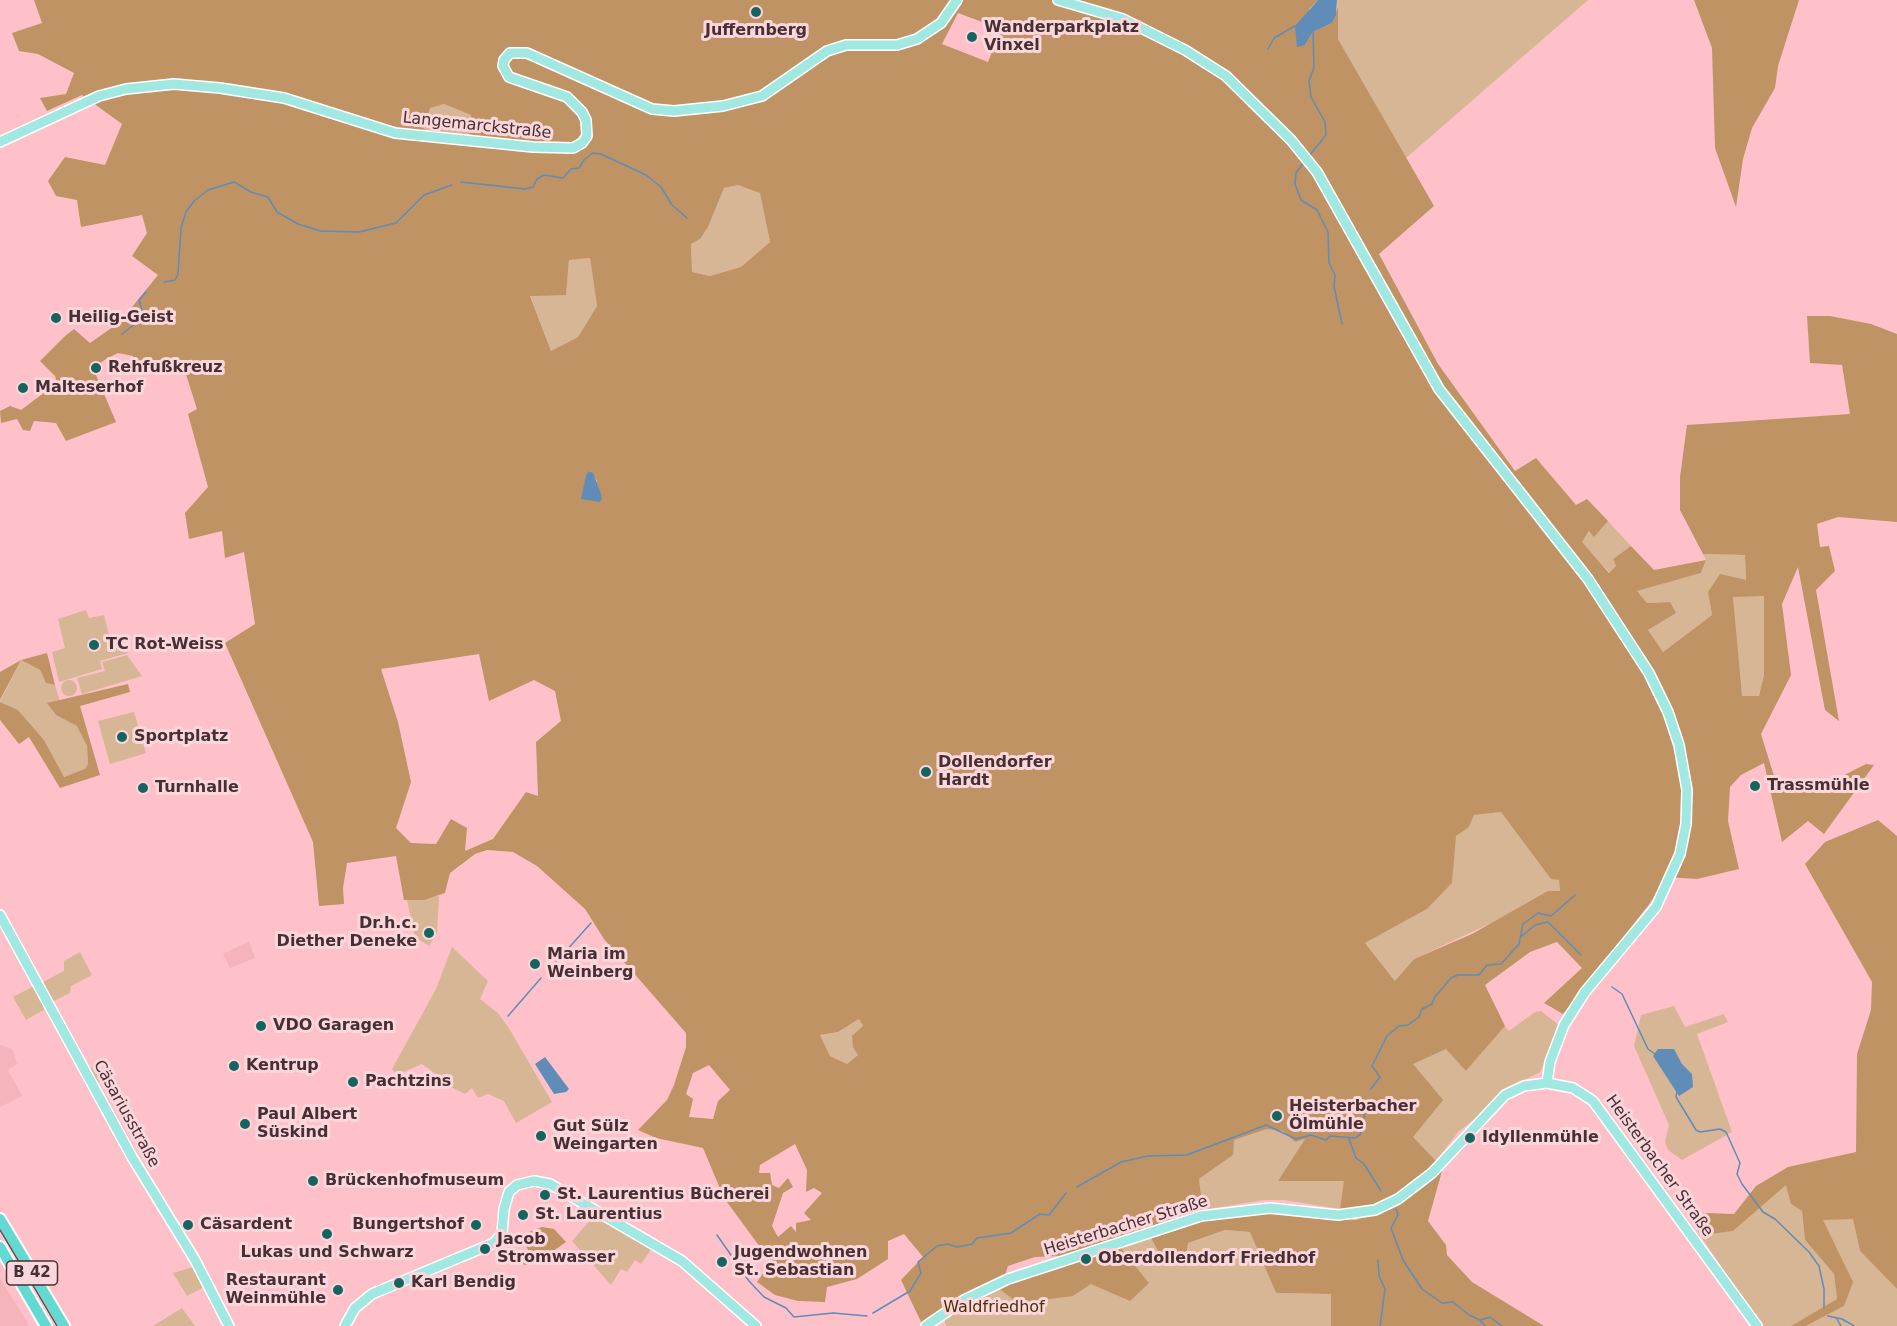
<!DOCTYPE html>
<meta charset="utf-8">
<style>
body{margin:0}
canvas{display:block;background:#fec1ca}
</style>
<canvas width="1897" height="1326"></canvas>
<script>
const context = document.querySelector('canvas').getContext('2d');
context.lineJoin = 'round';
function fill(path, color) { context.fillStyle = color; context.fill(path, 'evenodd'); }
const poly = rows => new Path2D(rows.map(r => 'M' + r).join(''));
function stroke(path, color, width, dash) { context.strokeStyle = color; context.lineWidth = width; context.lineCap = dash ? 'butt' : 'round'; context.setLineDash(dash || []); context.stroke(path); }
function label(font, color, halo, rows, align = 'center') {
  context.font = font + ' "DejaVu Sans",sans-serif'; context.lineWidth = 6; context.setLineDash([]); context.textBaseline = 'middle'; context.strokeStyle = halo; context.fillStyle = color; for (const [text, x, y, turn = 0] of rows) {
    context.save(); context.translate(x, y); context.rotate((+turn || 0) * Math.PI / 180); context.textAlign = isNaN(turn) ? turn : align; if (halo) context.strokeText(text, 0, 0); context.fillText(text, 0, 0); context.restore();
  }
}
const built = poly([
 [249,941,255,958,230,968,223,954],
 [0,1045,12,1049,14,1054,17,1064,8,1070,22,1096,0,1107],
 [0,1278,26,1320,29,1326,0,1326]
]);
const green = poly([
 [1337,0,1588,0,1406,158,1338,39],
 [444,104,471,115,469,136,423,132,429,108],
 [738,185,760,192,770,242,741,267,710,276,692,272,691,244,700,239,708,227,724,188],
 [590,258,597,306,578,337,551,351,530,295,566,295,569,260],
 [1608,521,1631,546,1613,559,1616,566,1610,573,1581,542,1590,531,1594,536],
 [1703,554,1745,555,1746,581,1708,592,1712,615,1663,652,1648,630,1675,613,1670,602,1647,603,1637,591,1701,573,1706,560],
 [1733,596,1764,596,1764,675,1759,696,1741,696],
 [86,610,89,618,104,615,111,643,121,641,128,653,100,661,102,669,59,682,52,652,65,648,58,619],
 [127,655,142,676,82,694,77,678,105,671,102,662],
 [21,660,40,670,46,683,55,685,60,702,48,703,56,715,78,726,87,746,88,764,85,770,63,777,44,740,18,710,0,702],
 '61 688a8 8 0 1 1 16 0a8 8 0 1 1-16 0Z',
 [134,712,146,753,110,764,98,721],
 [1501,812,1551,878,1559,880,1560,891,1414,959,1396,982,1365,943,1427,909,1452,883,1455,836,1469,827,1474,815],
 [439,896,437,933,429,946,415,937,407,900],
 [452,947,488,981,480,999,498,1013,510,1030,552,1102,516,1123,504,1101,488,1094,478,1098,472,1088,465,1094,443,1083,444,1080,422,1064,397,1075,392,1069,436,989],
 [80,952,92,975,71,986,70,993,52,1002,41,983,64,971,64,961],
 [34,986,47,1008,26,1020,13,997],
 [1674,1006,1685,1027,1724,1014,1728,1022,1697,1034,1732,1132,1682,1160,1668,1150,1665,1142,1669,1125,1634,1046,1641,1015],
 [1674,1049,1682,1064,1680,1096,1653,1056],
 [1541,1011,1560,1026,1540,1072,1502,1091,1476,1118,1458,1132,1436,1161,1413,1138,1412,1064,1447,1048,1466,1071,1505,1026,1509,1031,1535,1012],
 [859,1019,863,1026,858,1055,847,1064,830,1056,820,1035,838,1032],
 [92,1067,115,1073,96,1083,89,1069],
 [1267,1129,1283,1131,1295,1142,1305,1139,1279,1180,1345,1181,1340,1209,1284,1200,1264,1200,1203,1210,1199,1179,1233,1155,1233,1140],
 [1786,1184,1802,1211,1805,1240,1834,1274,1837,1299,1791,1326,1764,1326,1757,1320,1684,1211,1707,1213,1710,1233,1733,1231],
 [594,1216,652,1248,641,1264,635,1260,627,1272,621,1269,611,1285,572,1241],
 [1853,1218,1860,1251,1897,1289,1897,1326,1806,1326,1844,1306,1822,1220],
 [1225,1230,1251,1232,1276,1293,1331,1294,1331,1326,946,1326,943,1314,997,1287,1073,1296,1091,1283,1130,1301,1119,1246,1150,1236,1188,1243],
 [193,1267,204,1287,187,1296,173,1273],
 [182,1308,195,1326,153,1326]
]);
const forest = poly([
 [34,0,1318,0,1309,9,1305,45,1313,32,1332,23,1338,7,1338,39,1434,206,1379,254,1438,364,1515,471,1536,458,1576,505,1587,499,1608,521,1594,537,1589,531,1582,542,1609,573,1616,566,1613,559,1631,546,1654,570,1706,560,1701,573,1637,591,1647,603,1670,602,1676,613,1648,630,1663,652,1712,615,1708,592,1720,574,1746,580,1745,555,1703,554,1680,510,1680,477,1687,425,1850,414,1842,365,1810,363,1807,316,1830,316,1871,324,1897,334,1897,522,1838,517,1817,524,1820,547,1829,546,1835,571,1816,590,1839,721,1825,710,1798,567,1782,604,1791,675,1761,734,1774,776,1815,790,1866,764,1874,765,1824,834,1808,821,1782,842,1764,763,1741,775,1730,787,1728,821,1739,869,1697,879,1667,877,1650,903,1563,1014,1544,1003,1582,968,1557,942,1530,952,1485,985,1505,1026,1466,1071,1446,1049,1413,1064,1443,1100,1413,1137,1436,1161,1409,1186,1383,1202,1357,1211,1340,1209,1344,1181,1278,1181,1305,1139,1295,1142,1283,1131,1267,1129,1234,1140,1233,1155,1199,1179,1203,1210,1060,1256,1035,1257,1008,1266,1005,1275,982,1285,922,1324,901,1280,923,1257,904,1234,888,1241,888,1259,857,1279,827,1287,825,1302,798,1301,775,1295,757,1282,771,1262,724,1198,703,1148,656,1138,638,1130,667,1100,674,1085,686,1047,686,1033,604,939,585,909,537,866,513,852,487,850,475,854,450,873,445,893,424,900,404,900,396,856,347,863,343,888,344,904,319,906,313,842,225,643,255,624,244,552,225,558,222,531,189,539,185,513,208,487,188,414,197,409,183,365,138,374,133,356,118,353,106,359,93,368,116,422,66,441,56,423,34,421,30,431,23,430,17,419,1,423,0,411,10,406,21,410,57,383,55,376,40,361,64,337,74,329,90,343,120,322,158,275,132,256,147,233,142,215,81,227,77,200,56,196,48,181,65,157,105,165,122,124,82,95,47,111,40,98,66,94,74,73,38,54,19,51,12,33,42,23],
 [958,13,1001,29,988,62,942,44],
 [444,104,471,115,469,136,423,131,430,108],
 [738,185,760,193,770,242,741,267,710,276,692,272,691,244,700,239,708,227,724,188],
 [590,258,597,306,578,337,551,351,530,296,566,295,569,260],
 [590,471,597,481,582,498,586,475],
 [1764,596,1764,675,1759,696,1742,696,1733,597],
 [479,654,489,701,534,680,555,691,561,721,536,742,538,796,526,792,493,839,465,851,467,828,451,819,436,844,411,843,396,828,411,782,398,722,381,669],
 [1501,812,1551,879,1559,880,1560,891,1548,891,1472,934,1414,959,1395,981,1365,943,1427,909,1452,883,1456,836,1469,827,1474,815],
 [859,1019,863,1026,852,1036,853,1047,858,1055,847,1064,830,1056,820,1035,838,1032],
 [709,1065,730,1090,718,1101,713,1119,689,1117,693,1099,686,1094,693,1073],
 [795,1144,807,1170,806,1192,814,1188,822,1193,804,1213,811,1220,796,1223,796,1232,791,1226,778,1237,772,1226,783,1193,793,1187,788,1178,779,1188,772,1185,770,1173,759,1173,760,1165],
 [1694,0,1799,0,1778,66,1775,88,1752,128,1743,159,1736,207,1715,148,1712,48],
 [47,653,55,685,46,683,40,670,21,660,0,700,0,672,21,660],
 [128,684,130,692,80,706,100,775,60,788,29,737,19,744,0,720,0,702,18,710,44,740,64,777,85,769,88,764,87,746,77,726,56,715,47,703],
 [1878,820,1897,836,1897,1289,1860,1251,1853,1219,1823,1220,1853,1282,1844,1306,1806,1326,1791,1326,1837,1299,1834,1274,1805,1240,1802,1211,1791,1204,1786,1185,1733,1231,1710,1234,1707,1213,1734,1214,1756,1186,1788,1167,1856,1152,1857,1054,1871,1010,1872,982,1805,864,1825,842],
 [1442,1171,1428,1221,1446,1245,1447,1255,1472,1282,1544,1326,1331,1326,1331,1294,1276,1293,1250,1232,1225,1230,1188,1243,1186,1255,1165,1263,1150,1236,1212,1218,1271,1214,1355,1220,1378,1214,1397,1205],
 [542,1227,554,1229,566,1242,542,1259,536,1257,527,1265,521,1264,529,1251,519,1236],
 [1119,1246,1149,1283,1130,1301,1091,1284,1073,1296,1018,1303,997,1287]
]);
const water = poly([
 [1318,0,1337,0,1336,15,1332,23,1313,32,1305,45,1297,47,1295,26],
 [589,471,593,473,600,491,602,498,600,502,581,499,586,475],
 [1658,1049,1674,1049,1682,1064,1692,1074,1693,1087,1679,1096,1653,1056],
 [545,1057,569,1089,566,1092,554,1094,535,1064]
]);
const stream = poly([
 [1268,49,1274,38,1295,26],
 [1309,156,1326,135,1325,122,1311,97,1309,81,1314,67,1313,32],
 [585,159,593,153,601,154,646,175,661,187,672,205,687,218],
 [1304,162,1296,173,1295,184,1301,200,1317,210,1328,232,1329,263,1335,275,1334,286,1342,324],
 [461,182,525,189,533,187,537,179,544,175,563,178,571,169,579,168,584,160],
 [164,282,175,280,178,274,181,228,186,212,194,201,208,190,234,182,251,192,268,197,277,212,298,224,321,231,359,232,396,223,424,195,452,185],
 [122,334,144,317,139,300,146,292],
 [1522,936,1535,925,1548,922,1581,955],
 [548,971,591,923],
 [1612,987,1622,994,1648,1049,1655,1054],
 [508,1016,541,978],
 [1371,1089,1380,1077,1372,1066,1387,1036,1399,1026,1408,1025,1419,1017,1422,1009,1432,1004,1434,998,1451,978,1458,975,1479,975,1487,965,1501,964,1519,944,1523,924,1538,913,1551,916,1575,895],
 [1677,1090,1676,1097,1696,1130,1700,1132,1720,1129,1726,1132,1740,1163,1737,1174,1742,1184,1763,1212,1775,1219,1809,1252,1819,1266,1824,1289,1824,1308],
 [1349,1139,1356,1158,1364,1164,1381,1191],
 [1077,1187,1121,1162,1148,1156,1187,1155,1266,1125,1296,1139,1311,1135,1326,1140,1330,1136,1355,1138,1360,1135,1365,1113,1364,1108,1354,1110,1353,1105,1362,1099],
 [1396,1209,1398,1215,1391,1228,1403,1260,1422,1289,1442,1303,1453,1302,1469,1315,1480,1320,1490,1317,1502,1326],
 [717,1235,749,1281,764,1297,786,1308,794,1317,833,1313,867,1316],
 [1378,1260,1379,1276,1385,1289,1380,1326],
 [873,1313,910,1291,921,1273,918,1262,937,1246,948,1244,957,1247,972,1244,977,1238,1011,1233,1040,1214,1049,1215,1066,1193],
 [1828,1316,1842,1319,1854,1326],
 [1837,1319,1841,1326],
 [1480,1320,1485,1326]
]);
const major = poly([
 [1058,0,1123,19,1185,50,1226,76,1291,140,1317,172,1439,389,1588,579,1649,673,1668,712,1679,745,1687,790,1686,824,1680,854,1656,907,1585,992,1564,1025,1550,1062,1547,1083],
 [0,142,99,96,126,89,174,84,220,88,284,98,395,133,533,147,573,148,582,143,587,136,586,120,582,112,567,97,509,77,503,66,504,60,510,53,527,53,652,109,674,111,723,106,762,96,827,51,846,45,897,45,917,39,941,23,957,0],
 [0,915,132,1157,195,1260,229,1326],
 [345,1326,355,1308,372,1294,494,1243,502,1233,504,1209,509,1192,517,1185,534,1181,550,1184,682,1261,756,1326],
 [926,1326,964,1300,1008,1279,1201,1216,1270,1208,1338,1215,1375,1210,1398,1199,1432,1173,1505,1095,1524,1086,1547,1083,1573,1088,1593,1101,1757,1326]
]);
const highway = poly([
 [0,1219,64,1326],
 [0,1247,46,1326]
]);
const tram = poly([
 [0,1230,57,1326]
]);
const markers = [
 [756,12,6,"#16645f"],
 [972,37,6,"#16645f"],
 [56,318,6,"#16645f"],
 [96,368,6,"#16645f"],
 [23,388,6,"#16645f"],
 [94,645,6,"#16645f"],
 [122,737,6,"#16645f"],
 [926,772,6,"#16645f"],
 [1755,786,6,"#16645f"],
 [143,788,6,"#16645f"],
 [429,933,6,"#16645f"],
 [535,964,6,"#16645f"],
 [261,1026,6,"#16645f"],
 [234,1066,6,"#16645f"],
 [353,1082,6,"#16645f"],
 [1277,1116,6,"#16645f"],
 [245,1124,6,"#16645f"],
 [541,1136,6,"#16645f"],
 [1470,1138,6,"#16645f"],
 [313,1181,6,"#16645f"],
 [545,1195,6,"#16645f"],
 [523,1215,6,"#16645f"],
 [188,1225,6,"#16645f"],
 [476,1225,6,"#16645f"],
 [327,1234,6,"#16645f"],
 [485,1249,6,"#16645f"],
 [1086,1259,6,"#16645f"],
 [722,1262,6,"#16645f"],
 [399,1283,6,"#16645f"],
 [338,1290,6,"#16645f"]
];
const shields = [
 [32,1273,51]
];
const shieldNames = [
 ["B 42",32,1273]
];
const poiNames = [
 ["Wanderparkplatz",984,28],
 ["Vinxel",984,46],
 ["Juffernberg",756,31,"center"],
 ["Heilig-Geist",68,318],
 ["Rehfußkreuz",108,368],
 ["Malteserhof",35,388],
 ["TC Rot-Weiss",106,645],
 ["Sportplatz",134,737],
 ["Dollendorfer",938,763],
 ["Hardt",938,781],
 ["Trassmühle",1767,786],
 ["Turnhalle",155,788],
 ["Dr.h.c.",417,924,"right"],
 ["Diether Deneke",417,942,"right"],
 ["Maria im",547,955],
 ["Weinberg",547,973],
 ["VDO Garagen",273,1026],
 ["Kentrup",246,1066],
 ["Pachtzins",365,1082],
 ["Heisterbacher",1289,1107],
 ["Ölmühle",1289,1125],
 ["Paul Albert",257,1115],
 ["Süskind",257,1133],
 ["Gut Sülz",553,1127],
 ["Weingarten",553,1145],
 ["Idyllenmühle",1482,1138],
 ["Brückenhofmuseum",325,1181],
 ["St. Laurentius Bücherei",557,1195],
 ["St. Laurentius",535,1215],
 ["Cäsardent",200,1225],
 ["Bungertshof",464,1225,"right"],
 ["Jacob",497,1240],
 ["Stromwasser",497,1258],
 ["Lukas und Schwarz",327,1253,"center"],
 ["Jugendwohnen",734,1253],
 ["St. Sebastian",734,1271],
 ["Oberdollendorf Friedhof",1098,1259],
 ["Restaurant",326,1281,"right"],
 ["Weinmühle",326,1299,"right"],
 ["Karl Bendig",411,1283]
];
const streetNames = [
 ["Langemarckstraße",477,126,6],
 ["Cäsariusstraße",126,1114,61],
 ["Heisterbacher Straße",1659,1166,54],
 ["Heisterbacher Straße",1126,1226,-17]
];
const parkNames = [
 ["Waldfriedhof",994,1308]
];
fill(built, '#f5b3bc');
fill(green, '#d6b694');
fill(forest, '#bf9363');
fill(water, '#608cb8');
stroke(stream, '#608cb8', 1.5);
stroke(major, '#fff', 12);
stroke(highway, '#fff', 14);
stroke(major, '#a1e8e3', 9);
stroke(highway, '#63d9d1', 10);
stroke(tram, '#684a4e', 1.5);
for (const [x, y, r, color] of markers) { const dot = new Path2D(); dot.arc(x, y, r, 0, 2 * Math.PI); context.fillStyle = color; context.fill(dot); stroke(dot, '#fbd6db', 2); }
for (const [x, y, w] of shields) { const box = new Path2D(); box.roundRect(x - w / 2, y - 12, w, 24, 4.5); context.fillStyle = '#fbd6db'; context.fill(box); stroke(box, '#473033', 1.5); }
label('bold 15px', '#473033', null, shieldNames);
label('bold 16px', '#473033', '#fbd6db', poiNames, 'left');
label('16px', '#473033', '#fbd6db', streetNames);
label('16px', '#4d2f06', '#fbd6db', parkNames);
</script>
